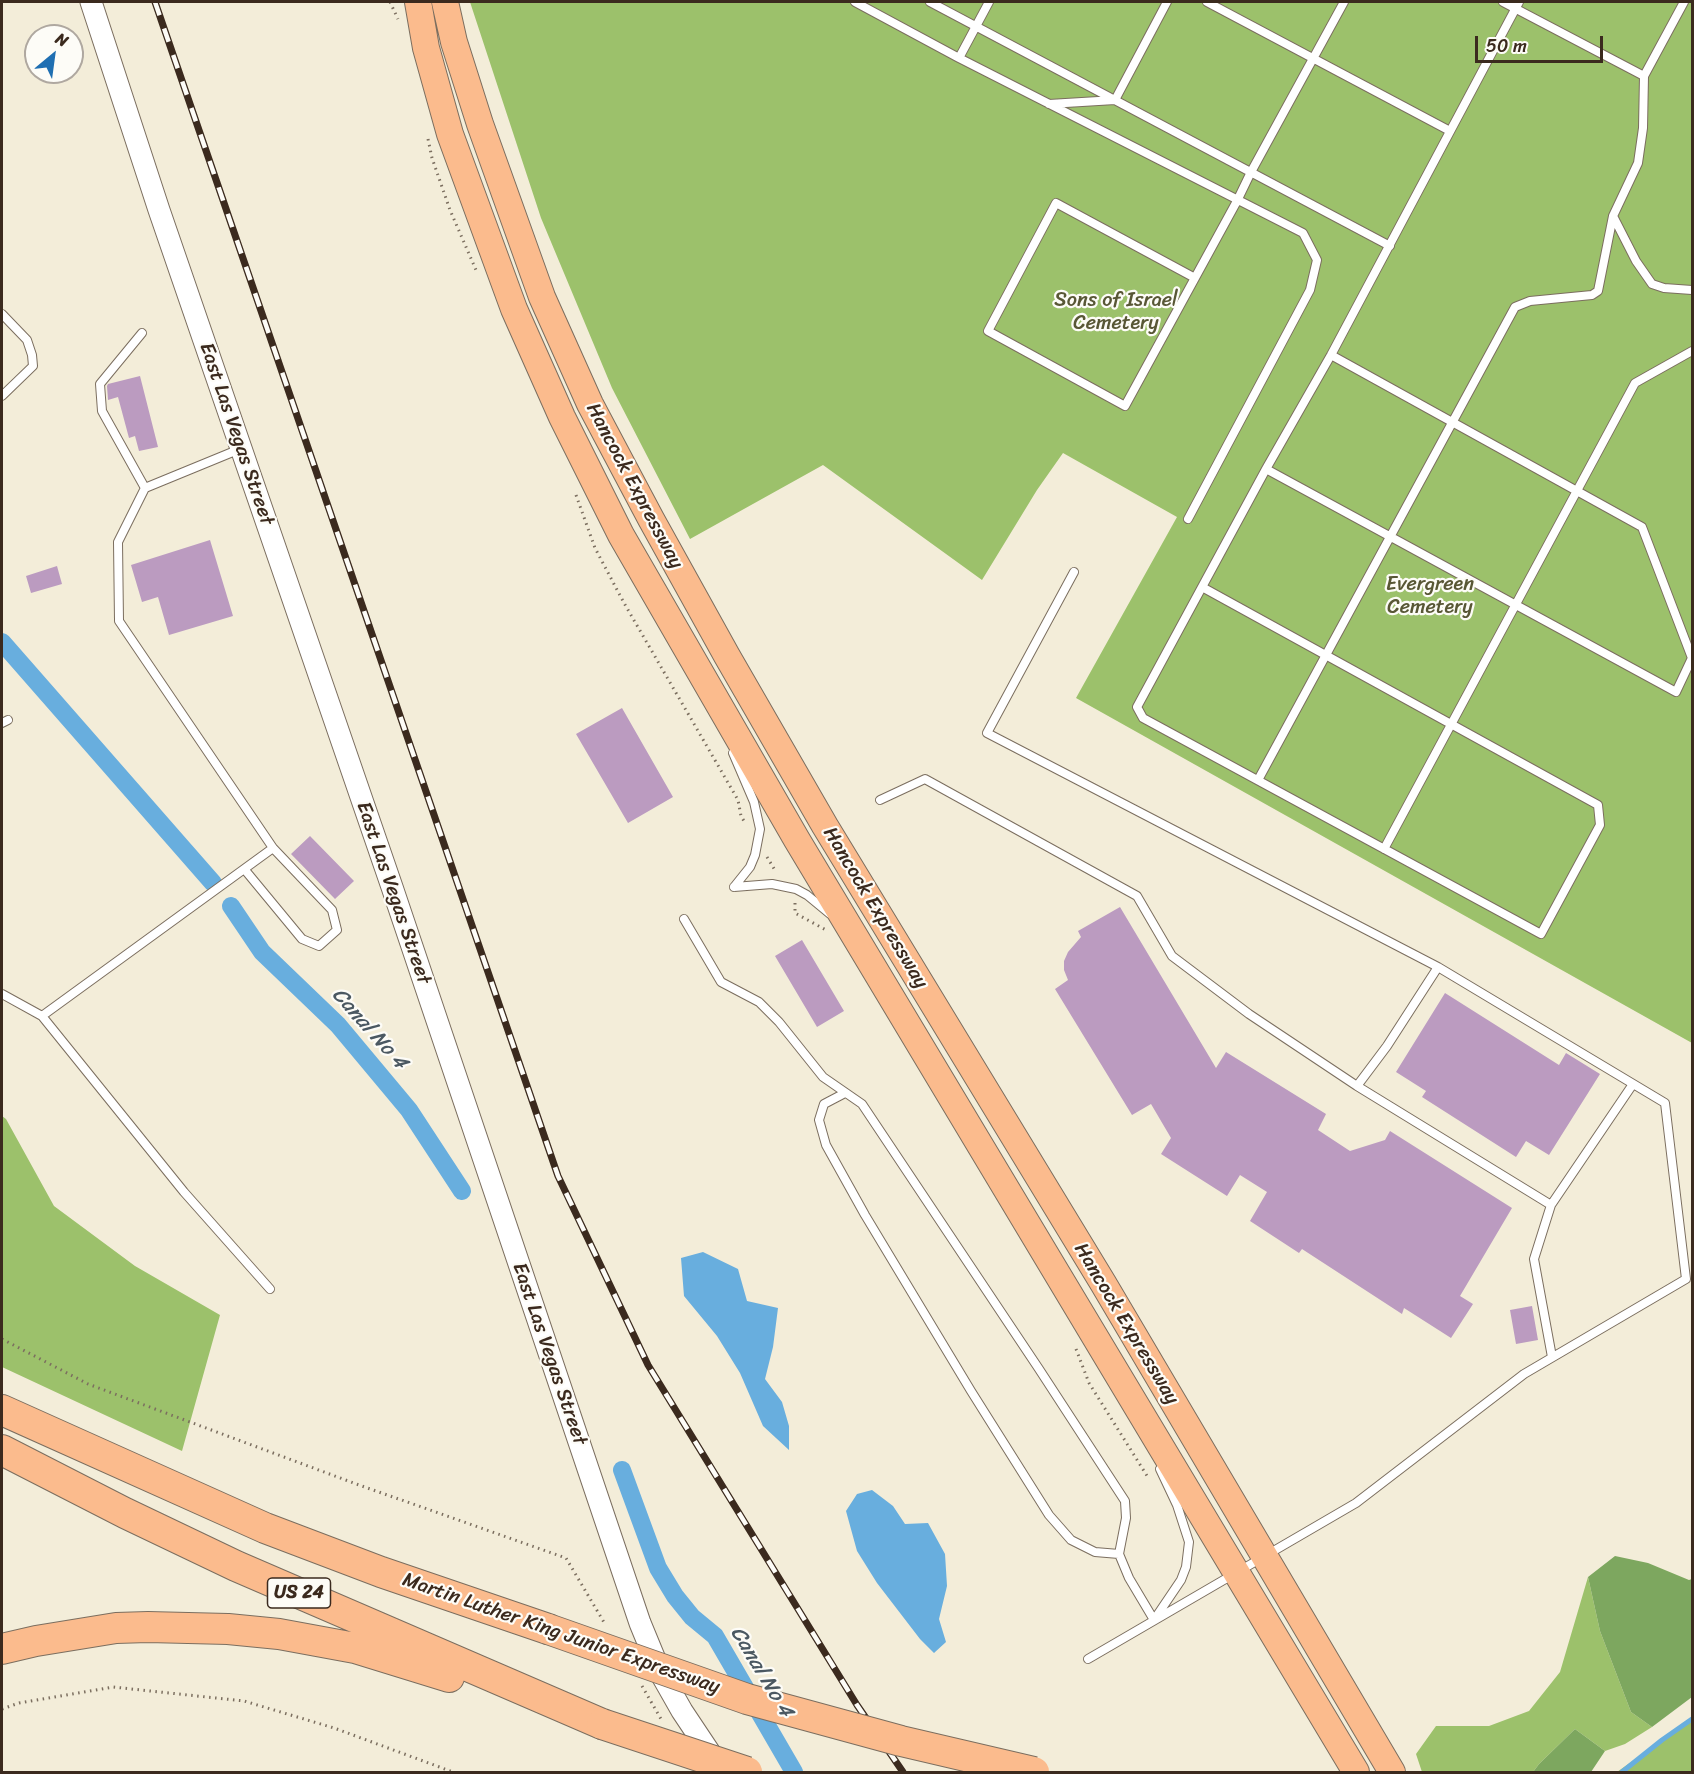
<!DOCTYPE html>
<style>
body{margin:0}
#map{position:relative;width:1694px;height:1774px;overflow:hidden;background:#f3edd9;font-family:Sriracha,sans-serif}
canvas{display:block}
.frame{position:absolute;inset:0;border:3px solid #3b2a1e;pointer-events:none}
.north{position:absolute;left:24px;top:24px;width:60px;height:60px;box-sizing:border-box;background:#fdfcf7;border:2px solid #afa8a0;border-radius:50%;rotate:29deg;font-size:16px;font-weight:700;line-height:24px;text-align:center;color:#3b2a1e}
.north::after{content:'';display:block;margin:auto;width:21px;height:27px;background:#1f6fb2;clip-path:polygon(50% 0,100% 100%,50% 72%,0 100%)}
.scale{position:absolute;left:1475px;top:36px;width:128px;height:27px;box-sizing:border-box;border:3px solid #3b2a1e;border-top:0;padding-left:8px;font-size:18px;line-height:21px;white-space:nowrap;color:#3b2a1e;-webkit-text-stroke:4px #fdfcf7;paint-order:stroke}
</style>
<div id="map">
<canvas width="1694" height="1774"></canvas>
<div class="frame"></div>
<div class="north">N</div>
<div class="scale">50 m</div>
</div>
<script>
const context = document.querySelector('canvas').getContext('2d');
context.lineJoin = 'round';
function fill(path, color) { context.fillStyle = color; context.fill(path, 'evenodd'); }
const poly = rows => new Path2D(rows.map(r => 'M' + r).join(''));
function stroke(path, color, width, dash) { context.strokeStyle = color; context.lineWidth = width; context.lineCap = dash ? 'butt' : 'round'; context.setLineDash(dash || []); context.stroke(path); }
function label(font, color, halo, rows, align = 'center') {
  context.font = font + ' Sriracha,sans-serif'; context.lineWidth = 4.5; context.setLineDash([]); context.textBaseline = 'middle'; context.strokeStyle = halo; context.fillStyle = color; for (const [text, x, y, turn = 0] of rows) {
    context.save(); context.translate(x, y); context.rotate((+turn || 0) * Math.PI / 180); context.textAlign = isNaN(turn) ? turn : align; if (halo) context.strokeText(text, 0, 0); context.fillText(text, 0, 0); context.restore();
  }
}
const green = poly([
 [470,2,1692,2,1692,1043,1076,698,1177,517,1063,453,1037,490,982,580,823,465,690,539,612,388,541,218],
 [2,1116,6,1119,54,1206,135,1266,220,1315,182,1451,2,1367],
 [1588,1577,1600,1631,1631,1712,1652,1727,1625,1744,1605,1751,1575,1729,1539,1764,1533,1772,1422,1772,1416,1754,1436,1726,1489,1726,1529,1711,1560,1672],
 [1692,1719,1692,1772,1617,1772,1662,1740]
]);
const forest = poly([
 [1615,1556,1648,1563,1689,1580,1692,1579,1692,1697,1652,1727,1631,1712,1600,1631,1588,1577],
 [1575,1729,1605,1751,1591,1772,1533,1772,1539,1764]
]);
const water = poly([
 [703,1252,738,1269,747,1301,778,1308,773,1347,765,1379,782,1402,789,1426,789,1450,763,1426,740,1373,717,1336,684,1296,681,1258],
 [872,1490,893,1506,905,1524,928,1523,945,1554,947,1586,939,1619,946,1642,934,1653,920,1639,877,1583,857,1551,846,1511,857,1494]
]);
const stream = poly([
 [1622,1772,1662,1740,1692,1719]
]);
const canal = poly([
 [2,642,213,883],
 [231,906,262,952,338,1025,409,1110,462,1191],
 [622,1470,658,1568,675,1596,692,1617,715,1636,794,1772]
]);
const building = poly([
 [140,376,158,447,139,451,135,436,129,438,118,397,108,400,107,386,108,384],
 [210,540,233,616,169,635,158,597,142,602,131,565],
 [57,566,62,584,31,593,26,576],
 [622,708,673,797,628,823,576,734],
 [310,836,354,881,335,899,291,854],
 [1120,907,1216,1068,1226,1052,1326,1114,1318,1130,1350,1151,1385,1140,1390,1131,1512,1208,1460,1296,1473,1304,1451,1338,1404,1308,1402,1314,1302,1249,1299,1253,1250,1221,1267,1192,1240,1175,1227,1196,1161,1154,1171,1138,1151,1104,1132,1115,1055,989,1068,980,1064,970,1064,961,1068,952,1081,937,1078,931],
 [802,940,844,1011,817,1027,775,956],
 [1445,993,1559,1065,1566,1053,1600,1074,1549,1155,1526,1141,1516,1157,1422,1097,1426,1091,1396,1072],
 [1532,1306,1538,1340,1516,1344,1510,1310]
]);
const path = poly([
 [390,2,398,19],
 [428,139,432,158,450,210,476,270],
 [576,495,595,548,624,603,738,800,741,816,744,821],
 [767,857,776,872],
 [795,903,795,913,826,930],
 [2,1339,88,1384,359,1485,566,1558,605,1624],
 [1076,1349,1089,1383,1149,1479],
 [642,1686,661,1719],
 [2,1709,19,1703,113,1687,244,1701,334,1728,453,1772]
]);
const service = poly([
 [855,2,959,58,1303,233,1317,260,1310,290,1188,519],
 [930,2,1390,246],
 [1207,2,1450,131],
 [1503,2,1644,76],
 [1684,2,1644,76,1643,128,1638,163,1613,216,1636,261,1652,284,1664,288,1692,290],
 [959,58,989,2],
 [1049,104,1115,100,1167,2],
 [1195,278,1056,203,988,331,1125,406,1237,201,1251,172,1344,2],
 [2,314,27,340,32,355,33,366,2,396],
 [142,333,100,384,102,411,145,488],
 [240,449,145,488,118,542,119,621,273,848,42,1016,184,1192,270,1289],
 [1266,469,1676,692,1692,658,1642,527,1331,355],
 [1074,572,987,733,1438,967,1665,1103,1686,1279,1524,1374,1356,1503,1088,1659],
 [1202,587,1598,805,1600,825,1541,934,1143,718,1137,707,1202,587,1266,469,1331,355,1519,2],
 [2,723,8,720],
 [733,753,754,802,760,829,755,855,750,867,734,887],
 [1258,780,1515,307,1530,301,1592,295,1598,291,1613,216],
 [880,800,925,779,1137,896,1172,956,1249,1014,1357,1086,1551,1205,1534,1259,1552,1357],
 [1384,849,1635,383,1692,351],
 [245,870,302,939,319,946,337,930,332,910,273,848],
 [734,887,772,884,796,889,807,895,830,914],
 [684,919,721,982,759,1002,779,1022,823,1077,862,1104,1039,1369,1125,1501,1126,1518,1119,1554,1129,1578,1154,1620,1181,1580,1186,1567,1189,1542,1177,1505,1160,1469],
 [2,994,42,1016],
 [1357,1086,1387,1046,1438,967],
 [845,1093,824,1104,819,1120,826,1145,865,1215,971,1391,1049,1515,1071,1540,1095,1552,1119,1554],
 [1551,1205,1633,1084]
]);
const tertiary = poly([
 [91,2,159,210,392,887,640,1623,661,1674,682,1711,718,1765]
]);
const primary = poly([
 [418,2,426,48,450,134,514,309,562,417,621,535,797,840,1356,1772],
 [445,2,454,42,480,124,542,297,590,404,651,519,727,656,825,826,1103,1283,1392,1772]
]);
const motorway = poly([
 [2,1410,265,1528,381,1572,548,1629],
 [2,1450,125,1513,236,1566,602,1724],
 [2,1649,36,1641,116,1628,148,1627,228,1629,279,1634,355,1648,449,1677]
]);
const rail = poly([
 [155,2,558,1176,648,1365,857,1705,903,1772]
]);
const motorwayBridge = poly([
 [548,1629,747,1699,901,1741,1034,1772],
 [602,1724,747,1772]
]);
const shields = [
 [299,1593,63]
];
const shieldNames = [
 ["US 24",299,1593]
];
const parkNames = [
 ["Sons of Israel",1116,301],
 ["Cemetery",1116,324],
 ["Evergreen",1430,585],
 ["Cemetery",1430,608]
];
const streetNames = [
 ["East Las Vegas Street",236,434,71],
 ["Hancock Expressway",634,486,62],
 ["East Las Vegas Street",393,893,71],
 ["Hancock Expressway",875,908,59],
 ["Hancock Expressway",1126,1324,59],
 ["East Las Vegas Street",549,1354,71],
 ["Martin Luther King Junior Expressway",561,1634,19]
];
const waterNames = [
 ["Canal No 4",369,1029,48],
 ["Canal No 4",761,1672,59]
];
fill(green, '#9cc16b');
fill(forest, '#7da75f');
fill(water, '#68aede');
stroke(stream, '#68aede', 5);
stroke(canal, '#68aede', 18);
fill(building, '#bb9bc0');
stroke(service, '#7b6e5f', 10);
stroke(tertiary, '#7b6e5f', 23);
stroke(primary, '#7b6e5f', 28);
stroke(motorway, '#7b6e5f', 32);
stroke(path, '#7b6e5f', 3, [1.5, 4.5]);
stroke(service, '#fff', 8);
stroke(tertiary, '#fff', 21);
stroke(primary, '#fbbb8d', 26);
stroke(motorway, '#fbbb8d', 30);
stroke(rail, '#3b2a1e', 7);
stroke(rail, '#fdfcf7', 4.5, [14]);
stroke(motorwayBridge, '#7b6e5f', 32, []);
stroke(motorwayBridge, '#fbbb8d', 30);
for (const [x, y, w] of shields) { const box = new Path2D(); box.roundRect(x - w / 2, y - 15, w, 30, 4.5); context.fillStyle = '#fdfcf7'; context.fill(box); stroke(box, '#3b2a1e', 1.5); }
label('bold 18px', '#3b2a1e', null, shieldNames);
label('20px', '#585735', '#fdfcf7', parkNames);
label('20px', '#3b2a1e', '#fdfcf7', streetNames);
label('italic 21px', '#4b5861', '#fdfcf7', waterNames);
</script>
